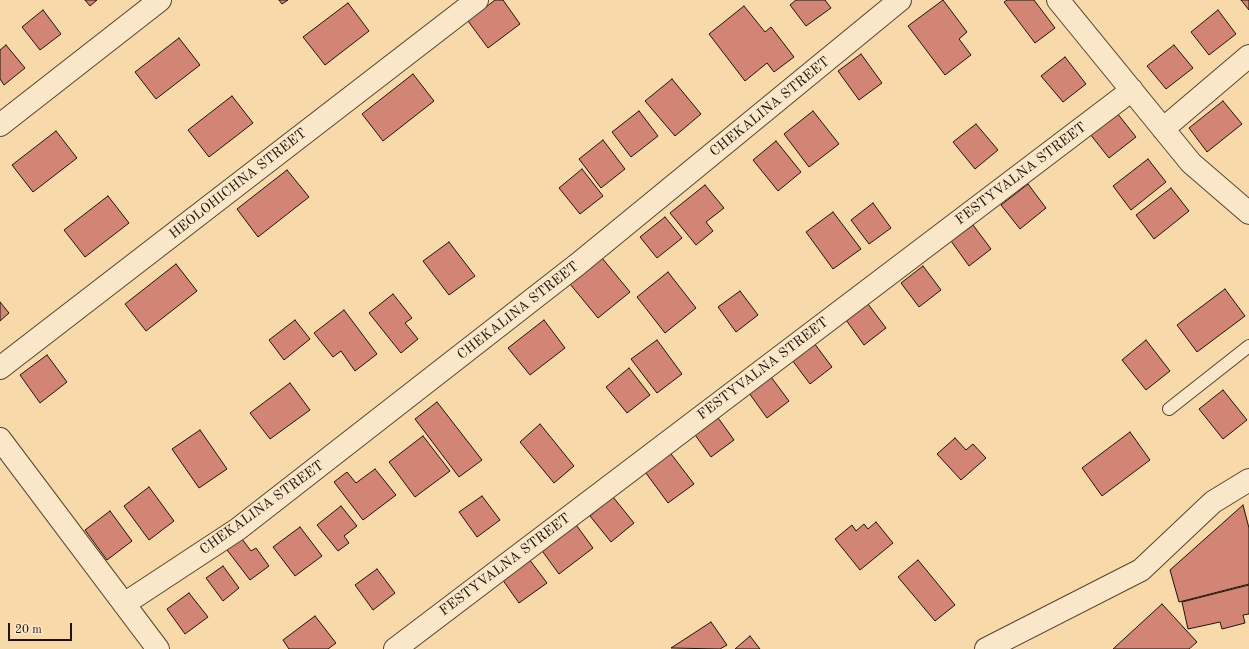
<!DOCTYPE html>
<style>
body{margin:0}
#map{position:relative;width:1249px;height:649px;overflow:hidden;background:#f8d9aa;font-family:"Old Standard TT",serif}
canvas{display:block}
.scale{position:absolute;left:8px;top:623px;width:64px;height:18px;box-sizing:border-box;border:2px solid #211307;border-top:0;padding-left:5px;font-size:12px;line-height:14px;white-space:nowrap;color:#211307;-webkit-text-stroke:3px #fae6c8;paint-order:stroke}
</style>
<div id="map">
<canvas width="1249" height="649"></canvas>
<div class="scale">20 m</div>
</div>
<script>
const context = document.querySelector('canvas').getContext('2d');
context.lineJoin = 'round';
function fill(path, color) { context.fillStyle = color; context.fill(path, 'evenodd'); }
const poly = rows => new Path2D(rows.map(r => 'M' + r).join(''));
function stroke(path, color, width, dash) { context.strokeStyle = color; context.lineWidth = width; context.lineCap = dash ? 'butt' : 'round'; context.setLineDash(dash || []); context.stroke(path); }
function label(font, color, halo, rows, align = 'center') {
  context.font = font + ' "Old Standard TT",serif'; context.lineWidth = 3; context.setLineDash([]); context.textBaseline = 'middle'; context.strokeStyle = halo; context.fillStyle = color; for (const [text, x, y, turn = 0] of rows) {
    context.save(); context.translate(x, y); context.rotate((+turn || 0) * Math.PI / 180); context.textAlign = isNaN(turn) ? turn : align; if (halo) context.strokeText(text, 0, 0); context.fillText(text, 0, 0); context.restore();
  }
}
const building = poly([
 [85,0,97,0,90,6,85,0],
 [279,0,288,0,282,4,279,0],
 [495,0,503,0,520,24,488,48,468,21,495,0],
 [796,0,825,0,831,8,806,26,790,5,796,0],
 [943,0,967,32,959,39,971,55,945,75,908,26,943,0],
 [1007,0,1034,0,1055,28,1035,43,1004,2,1007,0],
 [1241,0,1249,0,1249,10,1241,0],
 [348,3,369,31,325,65,303,37,348,3],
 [744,6,765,32,771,27,794,57,774,72,767,63,745,81,709,34,744,6],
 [43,10,61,34,40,50,22,27,43,10],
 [1218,10,1236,34,1209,55,1191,32,1218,10],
 [179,38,200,65,156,99,135,72,179,38],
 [6,45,25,68,4,85,0,79,0,50,6,45],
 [1174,45,1193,68,1166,89,1147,66,1174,45],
 [861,54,882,83,859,100,838,71,861,54],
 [1065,57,1086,84,1063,102,1041,76,1065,57],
 [413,74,434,101,383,141,362,114,413,74],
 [672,79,701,114,675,136,645,101,672,79],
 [232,96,253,123,209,157,188,130,232,96],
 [1223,101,1242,124,1207,152,1189,128,1223,101],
 [639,111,658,136,631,157,612,132,639,111],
 [813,111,839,144,809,167,784,134,813,111],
 [1117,113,1136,137,1109,158,1090,134,1117,113],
 [976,124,998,150,975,169,953,142,976,124],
 [56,131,77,158,33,192,12,165,56,131],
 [603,140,625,169,601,188,579,159,603,140],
 [776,141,801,172,778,191,753,160,776,141],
 [1148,159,1166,182,1131,210,1113,186,1148,159],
 [582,169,603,196,580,214,559,188,582,169],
 [287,170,309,197,258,237,237,209,287,170],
 [1028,184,1046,208,1020,229,1001,205,1028,184],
 [705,185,724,208,706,222,713,231,696,245,670,213,705,185],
 [1171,188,1189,211,1154,239,1136,215,1171,188],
 [108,196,129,223,85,257,64,230,108,196],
 [873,203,891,228,869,244,851,220,873,203],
 [833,212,861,249,833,269,806,232,833,212],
 [665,217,682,238,657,258,640,237,665,217],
 [973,225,991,249,969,266,951,241,973,225],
 [449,242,475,276,449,295,423,261,449,242],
 [602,258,630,292,598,318,570,284,602,258],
 [176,264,197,291,146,331,125,304,176,264],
 [923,266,941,290,919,307,901,283,923,266],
 [668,272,696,308,665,333,637,297,668,272],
 [1225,289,1245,316,1197,352,1177,325,1225,289],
 [740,291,758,315,736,332,718,307,740,291],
 [393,294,412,318,405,323,418,339,401,353,369,313,393,294],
 [0,302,9,313,0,321,0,302],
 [868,304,886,328,864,345,846,320,868,304],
 [344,310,377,354,355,371,341,351,333,357,314,333,344,310],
 [295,320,310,339,284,360,269,340,295,320],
 [544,320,565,348,530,375,508,348,544,320],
 [657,340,682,374,657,393,631,359,657,340],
 [1146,340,1170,371,1146,390,1122,360,1146,340],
 [814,343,832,367,810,384,792,360,814,343],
 [47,355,67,382,40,403,20,375,47,355],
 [629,368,650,395,627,413,606,387,629,368],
 [771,377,789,401,767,418,749,393,771,377],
 [290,383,310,410,270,439,250,413,290,383],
 [1223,390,1247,420,1223,439,1199,409,1223,390],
 [437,402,482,460,459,477,415,419,437,402],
 [716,415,734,440,711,457,693,432,716,415],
 [540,424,574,466,554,483,520,442,540,424],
 [200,430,227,469,199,488,172,449,200,430],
 [1130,432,1150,460,1102,496,1082,468,1130,432],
 [423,436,450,471,415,497,389,462,423,436],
 [955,438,966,450,973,444,986,458,961,480,937,454,955,438],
 [668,450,694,484,668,503,643,469,668,450],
 [375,469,396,495,363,520,334,482,347,472,356,483,375,469],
 [149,487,174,521,149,540,124,506,149,487],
 [482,496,500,520,477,537,459,512,482,496],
 [613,497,634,523,611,542,590,516,613,497],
 [1243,505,1249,528,1249,584,1179,602,1170,570,1243,505],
 [341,506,357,526,344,536,349,543,338,551,317,525,341,506],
 [110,511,132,541,107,560,85,530,110,511],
 [574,522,593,548,559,574,540,548,574,522],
 [876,522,893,543,860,570,835,539,852,525,856,531,864,524,868,529,876,522],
 [300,527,322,556,295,576,273,547,300,527],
 [239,535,251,551,256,548,269,566,250,580,224,546,239,535],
 [529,559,547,583,519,603,502,579,529,559],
 [918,560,955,605,935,621,898,577,918,560],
 [223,566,239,588,223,601,206,578,223,566],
 [377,569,395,593,373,610,355,585,377,569],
 [1249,585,1249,614,1243,615,1245,623,1222,629,1220,622,1188,629,1182,602,1249,585],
 [189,593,208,617,185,634,167,609,189,593],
 [1162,604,1197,642,1189,649,1113,649,1162,604],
 [315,616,336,643,328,649,289,649,283,640,315,616],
 [711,622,727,645,720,649,671,648,711,622],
 [750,636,760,649,735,649,750,636]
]);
const service = poly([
 [1169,409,1249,346]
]);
const minor = poly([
 [1058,0,1191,163,1249,213],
 [0,125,160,0],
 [1163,129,1249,56],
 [0,368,477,0],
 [0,439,158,649],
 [124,604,238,529,578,264,900,0],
 [395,649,1132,90],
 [986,649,1141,570,1213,502,1249,480]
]);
const streetNames = [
 ["CHEKALINA STREET",770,107,-39],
 ["FESTYVALNA STREET",1021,174,-37],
 ["HEOLOHICHNA STREET",238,184,-38],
 ["CHEKALINA STREET",518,311,-38],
 ["FESTYVALNA STREET",763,369,-37],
 ["CHEKALINA STREET",262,508,-36],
 ["FESTYVALNA STREET",505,565,-37]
];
fill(building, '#d38575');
stroke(building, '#211307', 1);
stroke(service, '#574430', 14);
stroke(minor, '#574430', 24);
stroke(service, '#fae6c8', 12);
stroke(minor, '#fae6c8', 22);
label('14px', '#211307', '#fae6c8', streetNames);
</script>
